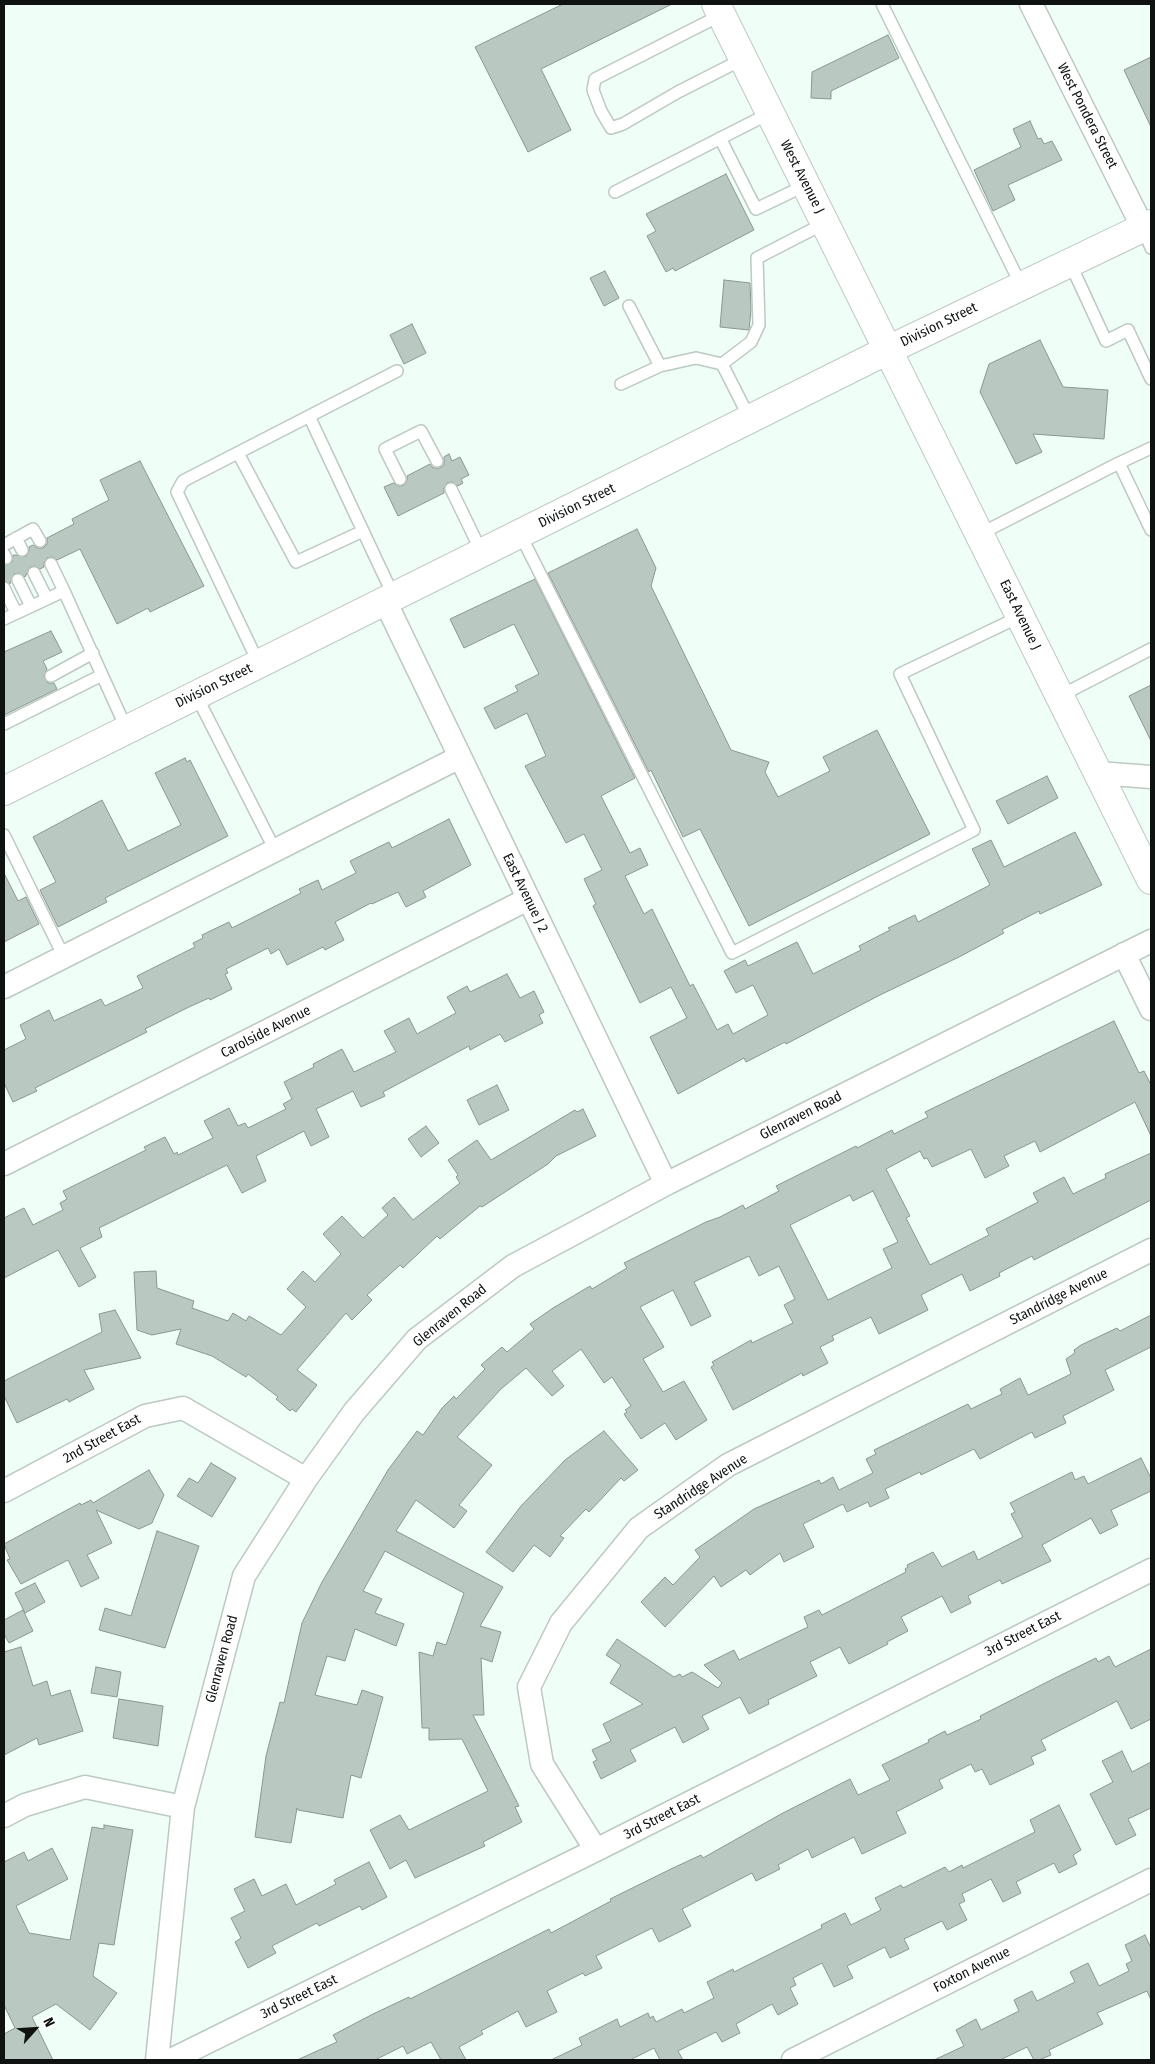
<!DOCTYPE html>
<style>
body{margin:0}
#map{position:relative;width:1155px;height:2064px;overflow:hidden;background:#effef6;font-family:"Fira Sans Condensed",sans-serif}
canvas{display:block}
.frame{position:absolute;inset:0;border:5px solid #0e1311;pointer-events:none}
.north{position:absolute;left:10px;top:2004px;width:50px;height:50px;-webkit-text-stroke:4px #fff;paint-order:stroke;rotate:64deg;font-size:14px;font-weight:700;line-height:20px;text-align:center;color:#0e1311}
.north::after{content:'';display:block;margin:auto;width:18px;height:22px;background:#0e1311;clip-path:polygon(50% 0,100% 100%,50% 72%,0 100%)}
</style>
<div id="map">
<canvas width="1155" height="2064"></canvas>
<div class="frame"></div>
<div class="north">N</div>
</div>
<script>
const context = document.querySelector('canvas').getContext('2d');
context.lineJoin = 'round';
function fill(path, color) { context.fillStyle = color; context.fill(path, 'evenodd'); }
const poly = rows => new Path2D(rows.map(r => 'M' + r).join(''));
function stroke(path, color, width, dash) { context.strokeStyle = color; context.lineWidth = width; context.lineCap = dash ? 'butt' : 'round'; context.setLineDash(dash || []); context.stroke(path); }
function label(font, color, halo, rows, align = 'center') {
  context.font = font + ' "Fira Sans Condensed",sans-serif'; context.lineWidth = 4; context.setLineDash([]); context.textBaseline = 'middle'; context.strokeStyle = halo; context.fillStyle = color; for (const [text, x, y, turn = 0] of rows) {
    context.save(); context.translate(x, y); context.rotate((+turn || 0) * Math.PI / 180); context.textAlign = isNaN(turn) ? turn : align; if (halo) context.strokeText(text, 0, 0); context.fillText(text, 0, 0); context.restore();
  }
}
const building = poly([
 [563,4,672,4,541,69,571,130,528,152,475,47,563,4],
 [888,35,899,58,831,91,831,99,811,98,812,72,888,35],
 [1151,57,1151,127,1124,70,1151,57],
 [1030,121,1038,139,1041,138,1044,144,1052,141,1062,160,1008,185,1015,200,993,211,974,170,1021,147,1013,129,1030,121],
 [726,174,754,230,675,271,673,268,666,272,647,236,656,231,646,214,726,174],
 [605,271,619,298,604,306,590,278,605,271],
 [724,280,750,283,751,310,749,330,720,327,724,280],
 [412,324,426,353,404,364,390,335,412,324],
 [1040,340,1063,387,1108,390,1104,439,1033,434,1042,452,1016,464,980,392,989,364,1040,340],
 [449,454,452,461,460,457,469,475,461,479,463,483,458,486,452,482,447,483,444,488,444,493,398,516,384,487,393,483,399,486,404,485,407,480,407,476,430,464,433,468,440,468,444,465,444,457,449,454],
 [140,461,204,586,150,612,148,608,117,624,80,549,57,560,52,557,47,558,44,563,44,567,40,569,35,566,30,567,25,577,19,573,14,574,10,584,4,581,4,565,12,562,13,555,26,556,29,551,29,547,33,545,37,548,43,548,47,544,47,538,74,524,72,519,109,500,100,480,140,461],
 [637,529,656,568,651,586,731,750,769,762,765,772,778,797,830,771,823,757,877,730,930,834,749,926,700,829,683,837,651,770,649,772,548,573,637,529],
 [535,579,635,778,601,796,630,853,640,848,648,865,625,876,644,914,652,909,690,986,693,984,717,1030,728,1024,733,1034,768,1015,753,985,736,993,724,971,745,960,748,966,797,942,813,974,861,950,859,946,890,930,888,928,915,915,918,922,990,885,972,849,991,840,1004,867,1075,832,1102,885,1040,914,1039,911,1002,930,1004,933,959,957,880,995,786,1044,785,1042,746,1062,744,1058,678,1094,650,1037,687,1018,671,987,640,1003,593,906,596,904,584,879,602,870,584,834,566,843,525,766,546,756,527,713,495,729,484,708,518,691,515,686,539,674,514,624,464,648,450,619,535,579],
 [51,631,62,652,43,661,47,669,44,676,48,683,54,683,57,689,4,715,4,652,51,631],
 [1151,685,1151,741,1129,696,1151,685],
 [185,758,187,762,190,760,228,836,105,898,107,902,58,927,40,890,56,882,33,837,102,800,128,851,181,825,155,773,185,758],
 [1047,776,1058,798,1008,824,996,801,1047,776],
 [449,819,471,865,423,891,426,897,406,907,398,892,372,904,371,903,335,922,344,940,325,950,323,947,287,965,279,949,271,954,268,948,226,969,228,973,225,974,232,989,210,1000,209,998,189,1007,145,1029,147,1032,35,1088,37,1091,13,1102,4,1083,4,1050,26,1039,20,1025,49,1010,54,1021,101,999,105,1006,143,988,137,976,195,947,193,943,203,938,202,935,229,922,232,928,301,893,299,889,318,880,322,890,356,873,350,861,389,842,392,848,449,819],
 [4,873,18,901,26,897,39,924,4,942,4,873],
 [507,974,520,998,534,991,544,1012,539,1015,543,1023,505,1042,500,1034,470,1050,469,1046,383,1092,385,1096,361,1107,353,1091,316,1109,329,1137,311,1146,304,1131,256,1156,266,1181,242,1193,227,1165,99,1228,102,1237,80,1248,96,1277,79,1287,58,1250,4,1278,4,1218,24,1208,33,1225,63,1210,60,1203,67,1199,63,1191,146,1150,144,1147,165,1137,174,1154,177,1152,178,1155,213,1138,204,1121,229,1108,238,1126,245,1123,248,1128,286,1109,283,1104,292,1099,284,1082,314,1067,313,1064,342,1049,354,1072,396,1052,384,1031,409,1018,417,1034,456,1013,447,997,467,986,470,992,507,974],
 [1114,1021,1139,1073,1144,1071,1151,1085,1151,1136,1135,1102,1040,1152,1035,1141,1004,1156,1009,1166,985,1178,971,1149,932,1167,927,1158,924,1159,920,1151,886,1169,910,1216,906,1218,930,1265,989,1235,986,1229,1038,1202,1033,1193,1064,1177,1073,1194,1106,1178,1105,1174,1151,1153,1151,1200,1034,1260,1032,1256,999,1273,1000,1276,970,1291,962,1274,921,1295,928,1310,879,1334,871,1317,832,1336,834,1340,820,1347,828,1363,803,1376,802,1373,733,1410,711,1367,714,1365,712,1362,751,1340,752,1343,793,1323,784,1305,795,1299,779,1266,759,1276,749,1256,694,1282,711,1316,691,1326,673,1290,640,1307,664,1347,643,1359,663,1392,684,1381,707,1420,676,1440,665,1423,641,1439,624,1414,627,1412,625,1410,631,1406,612,1377,604,1383,581,1349,552,1371,564,1386,552,1396,526,1368,501,1389,457,1437,492,1465,459,1505,467,1511,454,1528,416,1500,396,1531,503,1587,480,1626,501,1632,492,1662,481,1658,484,1715,473,1715,519,1806,515,1807,522,1822,483,1842,485,1846,415,1878,406,1860,390,1869,370,1830,400,1815,409,1830,488,1791,462,1739,429,1740,429,1728,422,1728,419,1652,433,1656,437,1642,446,1645,464,1593,385,1551,363,1591,382,1599,375,1613,404,1624,396,1646,355,1629,345,1661,327,1656,315,1695,357,1705,362,1690,383,1697,361,1778,351,1775,343,1818,298,1810,297,1808,291,1843,255,1837,266,1756,280,1702,284,1703,302,1623,322,1582,388,1470,417,1431,423,1435,442,1408,454,1396,456,1399,485,1369,481,1365,502,1347,507,1352,534,1329,530,1324,553,1308,590,1286,592,1289,627,1268,624,1263,706,1222,720,1217,743,1205,745,1209,779,1191,776,1186,856,1146,857,1148,892,1130,894,1134,928,1117,925,1112,1114,1021],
 [873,1191,898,1242,883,1249,892,1268,828,1300,790,1225,850,1195,853,1201,873,1191],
 [497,1085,509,1110,479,1125,467,1100,497,1085],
 [583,1109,596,1136,556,1156,548,1164,482,1207,480,1206,440,1239,437,1236,403,1268,400,1265,367,1295,372,1300,352,1320,346,1313,297,1370,317,1385,296,1412,292,1409,290,1411,276,1399,278,1397,248,1374,246,1377,212,1356,176,1344,181,1329,152,1335,137,1330,134,1272,156,1271,157,1288,194,1301,192,1308,228,1321,233,1313,246,1321,249,1316,281,1335,306,1307,287,1289,303,1271,315,1282,341,1254,323,1234,342,1216,363,1238,388,1215,382,1208,394,1197,413,1220,460,1183,456,1177,458,1175,448,1160,477,1140,491,1160,575,1110,577,1112,583,1109],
 [426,1126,439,1143,421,1157,408,1139,426,1126],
 [115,1310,141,1358,84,1370,94,1389,69,1402,67,1399,17,1423,4,1396,4,1381,102,1332,99,1314,115,1310],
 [1151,1315,1151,1347,1105,1370,1114,1390,1063,1416,1066,1423,1035,1438,1032,1432,980,1459,974,1449,921,1475,920,1472,885,1489,889,1498,870,1507,868,1502,847,1512,843,1504,803,1524,814,1547,784,1562,780,1553,750,1575,746,1570,721,1587,714,1576,665,1627,641,1602,665,1577,673,1585,700,1557,695,1550,754,1509,819,1480,821,1484,833,1477,839,1490,873,1473,866,1459,876,1454,874,1450,968,1404,971,1409,1002,1394,1000,1389,1020,1378,1028,1395,1071,1374,1066,1359,1075,1353,1074,1350,1081,1345,1117,1328,1120,1331,1151,1315],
 [604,1431,638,1470,624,1481,621,1478,589,1512,586,1509,560,1536,564,1538,550,1557,534,1545,513,1572,486,1552,521,1506,565,1460,604,1431],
 [1141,1458,1151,1478,1151,1491,1111,1510,1118,1525,1100,1534,1091,1518,1042,1545,1051,1561,1002,1584,1000,1580,968,1596,971,1603,951,1613,942,1596,901,1617,908,1631,887,1642,888,1644,849,1664,840,1647,810,1662,817,1676,768,1700,769,1704,749,1714,740,1697,702,1716,709,1729,683,1743,675,1727,630,1750,636,1761,601,1779,593,1762,597,1760,592,1750,611,1741,603,1724,643,1704,610,1683,621,1665,606,1655,617,1639,674,1677,680,1674,682,1677,692,1672,718,1688,722,1683,704,1665,734,1650,739,1660,808,1627,804,1617,819,1610,822,1615,906,1572,905,1569,908,1567,907,1565,933,1552,942,1567,974,1551,978,1560,1023,1537,1011,1514,1015,1512,1010,1503,1072,1472,1075,1480,1084,1476,1088,1484,1141,1458],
 [211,1463,236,1478,212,1517,177,1496,189,1478,198,1483,211,1463],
 [149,1470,164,1495,152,1523,139,1529,96,1510,112,1543,87,1555,99,1578,81,1587,68,1560,21,1584,7,1560,10,1559,4,1544,80,1503,81,1505,91,1500,93,1503,149,1470],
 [157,1531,199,1546,165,1648,99,1630,105,1608,131,1616,157,1531],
 [35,1583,45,1602,25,1613,15,1593,35,1583],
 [23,1610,33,1631,9,1643,4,1634,4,1620,23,1610],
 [21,1647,33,1686,47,1681,51,1696,70,1690,83,1731,39,1745,37,1738,4,1755,4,1652,21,1647],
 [1151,1649,1151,1719,1131,1729,1117,1701,1041,1740,1046,1750,1031,1757,1034,1764,990,1785,982,1769,975,1772,971,1764,939,1780,943,1788,896,1812,906,1833,862,1854,854,1837,812,1858,808,1849,778,1865,780,1869,756,1881,752,1873,682,1909,691,1926,659,1942,652,1928,596,1956,602,1968,585,1976,583,1973,547,1991,557,2012,526,2027,518,2011,481,2031,483,2034,459,2047,466,2060,441,2060,431,2042,407,2054,403,2046,375,2060,297,2060,337,2042,333,2035,373,2014,409,1997,410,1999,549,1929,551,1933,611,1901,610,1899,673,1868,701,1855,703,1858,781,1814,850,1779,858,1795,890,1780,882,1765,929,1742,928,1740,945,1731,947,1735,981,1719,980,1716,1057,1677,1096,1658,1098,1662,1109,1656,1115,1667,1151,1649],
 [96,1667,121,1672,117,1697,91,1693,96,1667],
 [119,1699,163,1706,158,1746,113,1738,119,1699],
 [1122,1751,1132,1772,1151,1762,1151,1808,1128,1819,1136,1835,1116,1845,1090,1794,1113,1782,1102,1761,1122,1751],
 [1059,1805,1081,1850,1073,1855,1077,1864,1059,1873,1054,1863,1016,1882,1021,1893,1003,1902,991,1879,962,1894,965,1901,959,1904,967,1920,947,1930,942,1921,904,1939,909,1949,890,1958,885,1947,847,1966,853,1978,834,1987,822,1963,793,1978,796,1985,790,1988,798,2004,778,2015,772,2004,736,2024,740,2033,722,2042,716,2032,678,2051,683,2060,660,2060,654,2048,630,2060,551,2060,582,2045,579,2038,617,2019,620,2027,648,2013,650,2018,653,2016,656,2022,682,2009,684,2013,714,1998,707,1982,733,1969,734,1972,822,1928,821,1925,845,1913,851,1925,881,1910,875,1898,901,1885,903,1888,945,1867,949,1872,962,1865,963,1868,1035,1832,1030,1820,1059,1805],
 [104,1825,133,1830,114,1945,99,1943,93,1976,117,1993,90,2030,56,2004,32,2017,53,2060,4,2060,4,2034,15,2028,4,2005,4,1862,24,1852,28,1861,52,1848,68,1879,16,1906,29,1933,70,1940,92,1827,104,1829,104,1825],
 [369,1862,387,1897,362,1910,360,1906,319,1926,317,1923,272,1946,276,1953,248,1968,235,1942,241,1938,231,1918,245,1911,234,1889,254,1879,262,1896,286,1884,296,1905,336,1884,334,1880,369,1862],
 [1145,1935,1151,1948,1151,2000,1147,1991,1097,2013,1103,2024,1049,2050,1051,2055,1039,2060,1034,2060,1027,2047,1000,2060,934,2060,964,2046,956,2030,976,2019,981,2030,1019,2011,1014,2000,1032,1991,1037,2001,1075,1982,1070,1972,1088,1963,1099,1986,1129,1971,1126,1964,1132,1961,1125,1945,1145,1935]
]);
const lane = poly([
 [882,4,1021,285],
 [721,15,595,79,593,90,601,111,611,128,623,124,678,92,743,59],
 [720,138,756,209,806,185],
 [615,192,770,113],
 [1143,228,1151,248],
 [1070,263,1106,341,1128,330,1151,379],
 [629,306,660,366,696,358,722,364],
 [621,384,660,366],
 [309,416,394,597],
 [750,419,722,364,751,342,759,325,757,258,825,223],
 [238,453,296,562,363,531],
 [1119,463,1151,448],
 [400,479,385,449,421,431,437,461],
 [451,489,482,553],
 [520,534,732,953,974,830,900,674,1021,616],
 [980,534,1119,463,1151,530],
 [16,538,22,550],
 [4,545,33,529,40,541],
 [4,554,6,558],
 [51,564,64,591],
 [34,573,47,599],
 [18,580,31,606],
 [4,588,16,613],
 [4,619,64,591,127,730],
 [259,664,177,492,183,481,397,371],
 [51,676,93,653],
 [196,695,275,850],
 [1060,696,1151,649],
 [4,724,102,675],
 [4,835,64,957]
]);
const street = poly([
 [1031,4,1143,228],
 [385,601,666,1184],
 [1098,773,1151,777],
 [1124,954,1151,1009],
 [4,987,460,757],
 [4,1164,528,899],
 [4,1491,145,1416,183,1408,306,1479],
 [4,1816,25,1805,85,1787,183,1807],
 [596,1850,542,1764,529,1687,561,1623,639,1528,728,1465,1151,1250],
 [157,2060,183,1807,244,1576,306,1479,354,1412,417,1339,513,1266,666,1184,1151,941],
 [171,2060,596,1850,1151,1570],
 [793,2060,1151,1880]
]);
const secondary = poly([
 [4,791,888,350,1151,224]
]);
const primary = poly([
 [716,4,1151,880]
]);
const streetNames = [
 ["West Pondera Street",1087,116,63],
 ["West Avenue J",802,177,63],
 ["Division Street",939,325,-26],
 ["Division Street",577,506,-26],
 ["East Avenue J",1020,615,64],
 ["Division Street",214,686,-26],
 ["East Avenue J 2",525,893,64],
 ["Carolside Avenue",266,1032,-27],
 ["Glenraven Road",801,1116,-27],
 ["Standridge Avenue",1059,1297,-27],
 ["Glenraven Road",450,1316,-39],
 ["2nd Street East",102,1439,-29],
 ["Standridge Avenue",701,1487,-33],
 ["3rd Street East",1023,1634,-27],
 ["Glenraven Road",222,1659,-75],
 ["3rd Street East",662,1817,-27],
 ["Foxton Avenue",972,1970,-27],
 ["3rd Street East",299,1997,-26]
];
fill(building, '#b9c8c0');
stroke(building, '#8a9890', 1);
stroke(lane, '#bccac2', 14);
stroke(street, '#bccac2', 25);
stroke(secondary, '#bccac2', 30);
stroke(primary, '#bccac2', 30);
stroke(lane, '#fff', 11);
stroke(street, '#fff', 22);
stroke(secondary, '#fff', 28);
stroke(primary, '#fff', 28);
label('14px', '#0e1311', '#fff', streetNames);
</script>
